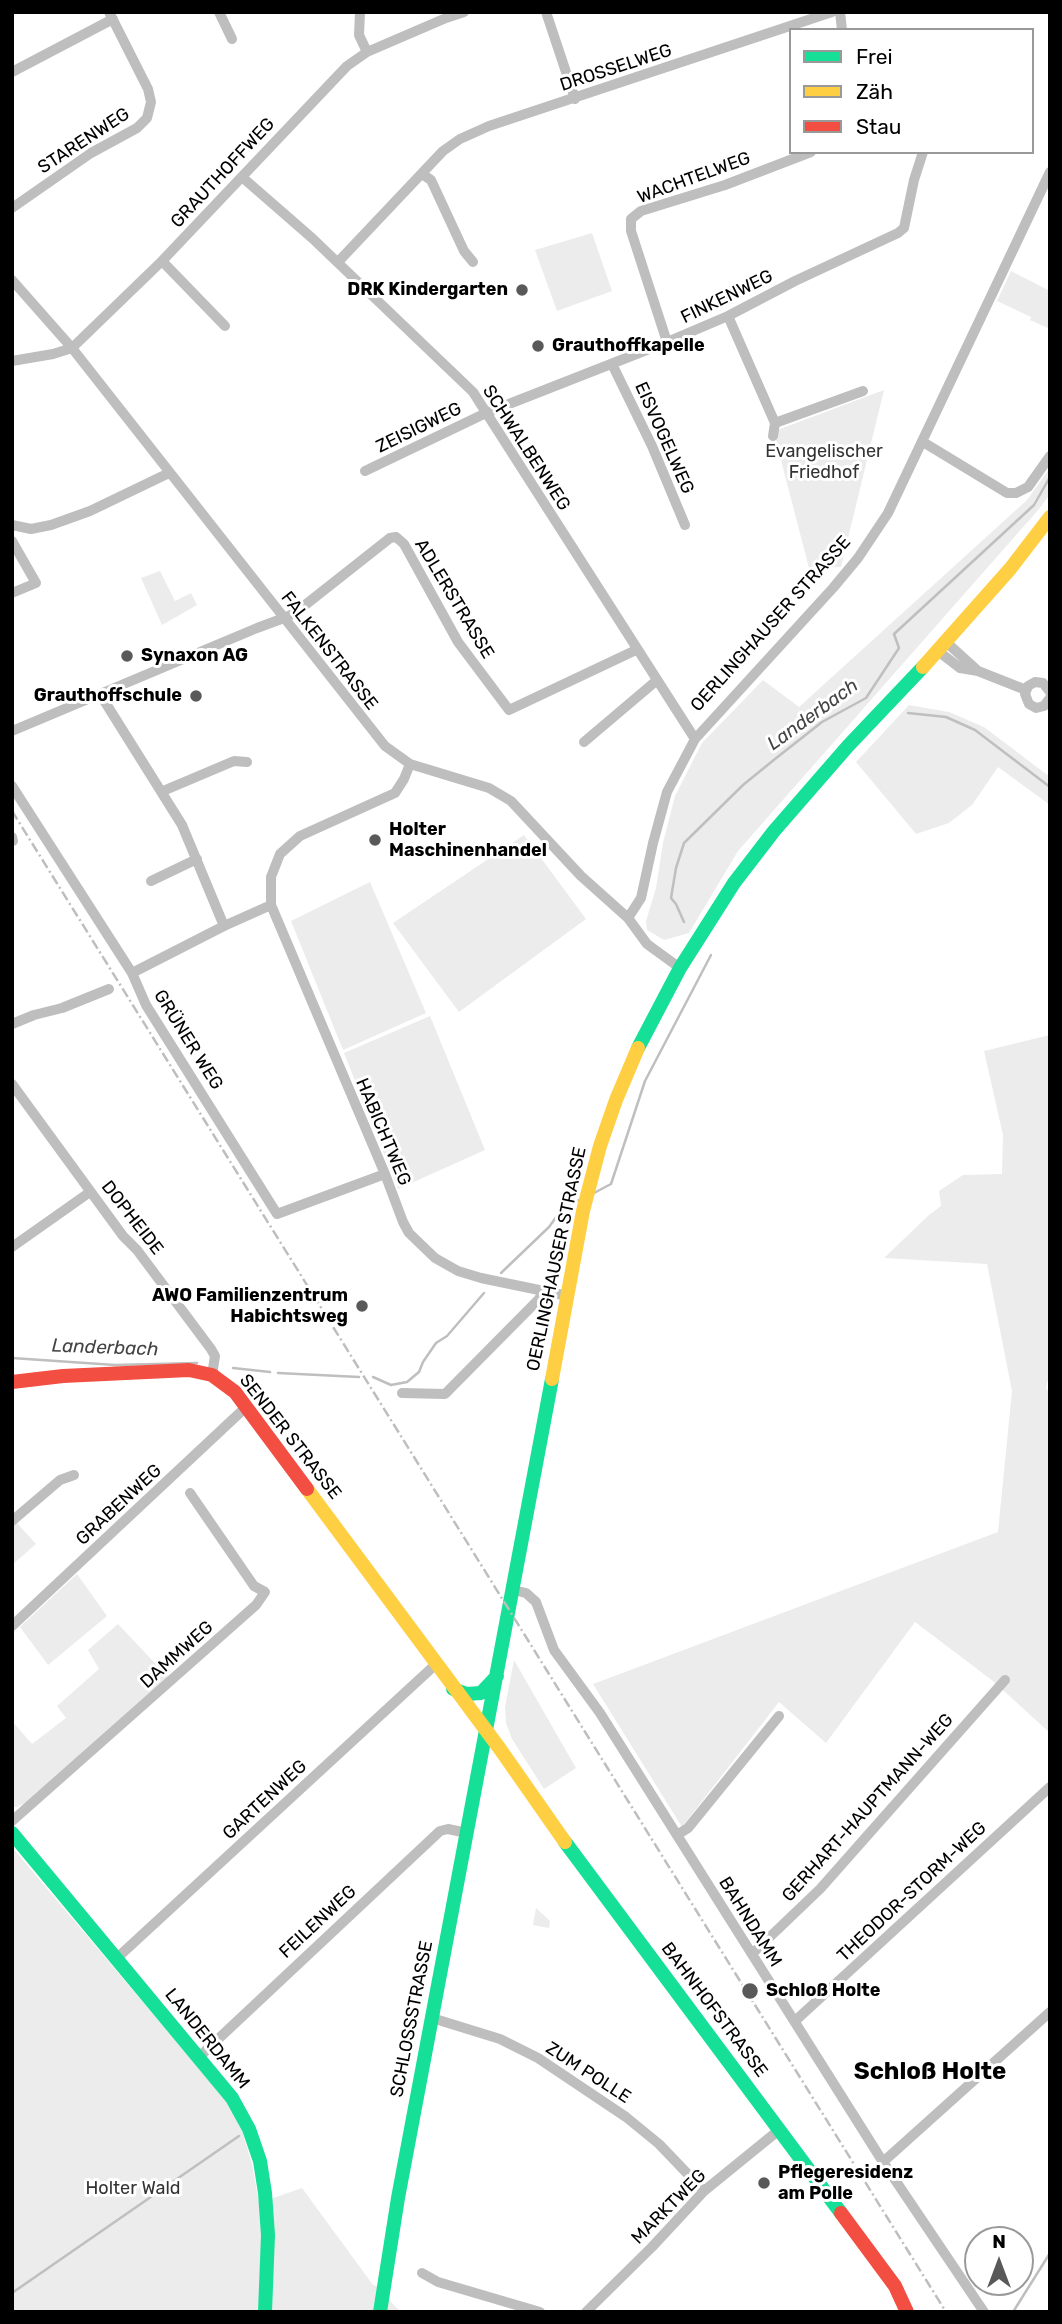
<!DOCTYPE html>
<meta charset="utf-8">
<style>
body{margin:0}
#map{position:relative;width:1062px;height:2324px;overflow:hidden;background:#fff;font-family:Rubik,sans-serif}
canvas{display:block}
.frame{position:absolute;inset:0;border:14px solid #000;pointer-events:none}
.legend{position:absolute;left:789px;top:28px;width:245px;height:126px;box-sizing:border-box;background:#fff;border:2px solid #999;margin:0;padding:9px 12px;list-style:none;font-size:21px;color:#000}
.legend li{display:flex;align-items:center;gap:14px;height:35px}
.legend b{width:35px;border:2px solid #999}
.north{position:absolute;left:964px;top:2226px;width:70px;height:70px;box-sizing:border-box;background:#fff;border:2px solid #999;border-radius:50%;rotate:0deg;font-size:19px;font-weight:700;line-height:28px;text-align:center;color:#000}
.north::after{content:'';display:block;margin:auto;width:24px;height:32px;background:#595959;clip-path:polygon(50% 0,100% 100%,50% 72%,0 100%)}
</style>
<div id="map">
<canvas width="1062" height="2324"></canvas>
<div class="frame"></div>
<ul class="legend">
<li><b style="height:9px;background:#16e098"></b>Frei</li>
<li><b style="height:9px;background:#ffcf43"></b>Zäh</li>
<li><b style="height:9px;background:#f24e42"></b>Stau</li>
</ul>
<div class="north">N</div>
</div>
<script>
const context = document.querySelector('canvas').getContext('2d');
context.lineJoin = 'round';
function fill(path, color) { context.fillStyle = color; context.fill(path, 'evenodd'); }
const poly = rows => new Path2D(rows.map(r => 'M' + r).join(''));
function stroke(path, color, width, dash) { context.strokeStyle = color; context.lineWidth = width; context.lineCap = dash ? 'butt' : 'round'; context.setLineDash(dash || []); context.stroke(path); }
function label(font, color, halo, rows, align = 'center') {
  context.font = font + ' Rubik,sans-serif'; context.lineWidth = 6; context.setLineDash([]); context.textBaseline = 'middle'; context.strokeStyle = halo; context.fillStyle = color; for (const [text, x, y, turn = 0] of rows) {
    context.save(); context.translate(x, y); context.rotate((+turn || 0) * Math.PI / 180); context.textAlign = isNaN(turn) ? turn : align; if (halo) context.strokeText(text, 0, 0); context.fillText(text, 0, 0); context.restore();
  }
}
const green = poly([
 [592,233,612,291,557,311,535,250],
 [1011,271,1050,291,1050,329,1030,320,1031,317,997,301],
 [884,390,841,567,809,568,775,437,780,429],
 [1050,468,1050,494,1039,509,738,851,689,933,664,940,647,930,646,921,656,888,663,843,675,796,702,743,763,680,799,707,1027,500],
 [160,571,175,601,191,593,197,605,162,625,141,578],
 [909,705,949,712,984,727,1050,777,1050,805,998,767,972,805,949,823,916,834,856,762],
 [524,835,586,919,459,1012,393,923],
 [370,882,426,1013,343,1050,291,921],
 [430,1016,485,1150,398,1189,344,1053],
 [1050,1035,1050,1371,1046,1388,1050,1394,1050,1733,993,1681,915,1622,826,1743,779,1702,682,1827,593,1684,998,1532,1012,1391,987,1264,884,1258,929,1215,941,1206,939,1191,963,1175,1002,1174,1003,1135,984,1051],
 [16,1522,36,1544,12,1565,12,1525],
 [77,1574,107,1616,48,1665,20,1627],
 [118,1624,168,1677,27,1802,17,1807,12,1807,12,1721,32,1744,66,1718,57,1706,99,1669,88,1650],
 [514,1660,576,1768,544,1789,512,1739,506,1723,505,1707],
 [12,1847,228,2103,242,2131,252,2164,259,2203,302,2188,373,2285,386,2289,389,2300,401,2312,12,2312],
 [536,1908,550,1921,549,1928,533,1925]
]);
const stream = poly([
 [908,713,946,717,975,730,1050,787],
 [684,922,676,904,671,898,676,868,684,843,743,785,775,759,822,722,866,698,899,648,894,634,1034,505,1050,477],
 [594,1193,611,1184,645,1081,711,955],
 [501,1273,549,1227,562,1209,579,1200],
 [12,1358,115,1365,197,1363],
 [233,1368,270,1372],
 [278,1373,359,1377],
 [373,1377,391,1385,407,1382,419,1372,423,1362,436,1343,447,1336,484,1293],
 [12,2293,239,2136],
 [1013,2312,1050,2253]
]);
const street = poly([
 [219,12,232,39],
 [360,12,359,35,367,52],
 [546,12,575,99],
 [840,12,842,30],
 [12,72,113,19],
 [422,174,431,180,464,251,473,262],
 [242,177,312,238,473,392,695,739],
 [12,208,91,153,137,128,147,118,151,102,148,89,109,12],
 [162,261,225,326],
 [338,262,443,151,460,139,489,126,832,12],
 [12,280,72,348,385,746,410,764,489,788,511,801,581,876,628,918,647,944,680,968],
 [728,316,775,423,863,391],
 [667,342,631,231,631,219,641,211,725,185,811,152],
 [12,361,53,354,72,348,162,261,347,66,367,52,446,18,464,12],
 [612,364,652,446,685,525],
 [773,436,775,423],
 [923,442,1007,493,1016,493,1028,487,1050,456],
 [365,471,486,413,667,342,728,316,795,281,898,233,904,228,914,180,923,152],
 [12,525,31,529,51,525,90,511,169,473],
 [12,541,36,583,12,593],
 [946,642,978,671],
 [938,651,960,668,978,671,1026,690],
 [1050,692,1043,683,1035,682,1028,686,1025,694,1029,704,1036,708,1044,706,1050,698],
 [100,694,182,825,224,926],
 [12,731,257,628,284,618,295,613,390,538,396,537,404,544,458,642,509,710,636,650],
 [584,742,656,681],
 [410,764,404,779,395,793,300,836,280,854,271,877,271,905,385,1174,403,1222,409,1233,435,1258,458,1271,481,1278,568,1296],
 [12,786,132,973,146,1005,277,1214,385,1174],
 [163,791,234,761,247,762],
 [12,837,13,841],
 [151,881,197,859],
 [628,918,641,898,653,843,667,792,695,739,833,588,858,558,888,513,1050,172],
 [132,973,224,926,271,905],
 [12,1024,34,1015,62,1008,109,989],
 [12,1084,123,1236,137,1250,211,1349,215,1356,212,1375],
 [12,1247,90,1192],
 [402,1393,445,1394,539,1299,543,1291],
 [12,1521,60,1480,74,1475],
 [513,1590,526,1593,536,1602,554,1650,600,1713,883,2162,984,2312],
 [12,1626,246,1407],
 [12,1821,256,1605,265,1592,254,1586,190,1493],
 [677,1835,688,1828,779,1716],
 [752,1954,820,1889,1005,1680],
 [117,1958,435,1665],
 [432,2018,500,2039,538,2058,626,2117,659,2144,704,2191],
 [795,2021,1050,1787],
 [199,2057,440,1831,448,1829,467,1833],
 [883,2162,1050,2012],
 [422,2273,438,2282,540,2312],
 [586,2312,652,2247,704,2191,779,2130]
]);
const fast = poly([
 [638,1048,680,968,734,883,774,831,848,746,923,667],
 [453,1689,467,1694,481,1693,497,1676],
 [12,1833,232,2098,249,2129,260,2161,265,2193,268,2235,265,2312],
 [565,1842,841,2213],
 [380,2312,398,2198,552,1379]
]);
const slow = poly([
 [923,667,1010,569,1050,517],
 [552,1379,583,1211,600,1146,616,1100,638,1048],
 [307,1489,500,1749,565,1842]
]);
const jam = poly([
 [12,1382,63,1376,189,1370,212,1375,235,1392,307,1489],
 [841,2213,895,2286,907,2312]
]);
const rail = poly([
 [12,811,946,2312]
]);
const markers = [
 [522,290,7,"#595959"],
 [538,346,7,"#595959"],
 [127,656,7,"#595959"],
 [196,696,7,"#595959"],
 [375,840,7,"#595959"],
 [362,1306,7,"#595959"],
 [750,1991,9,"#595959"],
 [764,2183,7,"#595959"]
];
const streetNames = [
 ["DROSSELWEG",616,68,-18],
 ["STARENWEG",84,141,-33],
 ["GRAUTHOFFWEG",223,173,-47],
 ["WACHTELWEG",694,178,-20],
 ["FINKENWEG",727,297,-26],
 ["ZEISIGWEG",419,428,-26],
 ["EISVOGELWEG",664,438,66],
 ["SCHWALBENWEG",526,448,57],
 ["ADLERSTRASSE",454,599,59],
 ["OERLINGHAUSER STRASSE",771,624,-48],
 ["FALKENSTRASSE",329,651,52],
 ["GRÜNER WEG",188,1040,58],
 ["HABICHTWEG",383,1132,67],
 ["DOPHEIDE",132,1218,52],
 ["OERLINGHAUSER STRASSE",557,1259,-78],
 ["SENDER STRASSE",290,1437,52],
 ["GRABENWEG",119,1505,-43],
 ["DAMMWEG",177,1655,-42],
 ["GARTENWEG",265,1800,-43],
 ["GERHART-HAUPTMANN-WEG",868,1808,-48],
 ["THEODOR-STORM-WEG",912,1892,-43],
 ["FEILENWEG",318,1922,-43],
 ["BAHNDAMM",750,1922,58],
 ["BAHNHOFSTRASSE",714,2010,53],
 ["SCHLOSSSTRASSE",412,2019,-79],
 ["LANDERDAMM",207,2039,51],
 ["ZUM POLLE",588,2073,33],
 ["MARKTWEG",669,2207,-45]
];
const poiNames = [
 ["DRK Kindergarten",508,290,"right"],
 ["Grauthoffkapelle",552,346],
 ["Synaxon AG",141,656],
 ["Grauthoffschule",182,696,"right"],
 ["Holter",389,830],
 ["Maschinenhandel",389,851],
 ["AWO Familienzentrum",348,1296,"right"],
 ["Habichtsweg",348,1317,"right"],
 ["Schloß Holte",766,1991],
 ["Pflegeresidenz",778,2173],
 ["am Polle",778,2194]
];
const parkNames = [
 ["Evangelischer",824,452],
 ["Friedhof",824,473],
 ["Holter Wald",133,2189]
];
const waterNames = [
 ["Landerbach",813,715,-36],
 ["Landerbach",105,1348,2]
];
const districtNames = [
 ["Schloß Holte",930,2072]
];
fill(green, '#ececec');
stroke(stream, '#bfbfbf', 2.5);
stroke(street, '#bebebe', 10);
stroke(fast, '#16e098', 14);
stroke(slow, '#ffcf43', 14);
stroke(jam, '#f24e42', 14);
stroke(rail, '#bebebe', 2.5, [10, 3.5, 2, 3.5]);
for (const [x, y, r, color] of markers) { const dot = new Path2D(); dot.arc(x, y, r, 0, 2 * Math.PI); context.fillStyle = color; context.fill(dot); stroke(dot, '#fff', 2.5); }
label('18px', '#000', '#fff', streetNames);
label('bold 18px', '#000', '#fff', poiNames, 'left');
label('18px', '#333', '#fff', parkNames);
label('italic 19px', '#444', '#fff', waterNames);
label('bold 24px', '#000', '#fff', districtNames);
</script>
